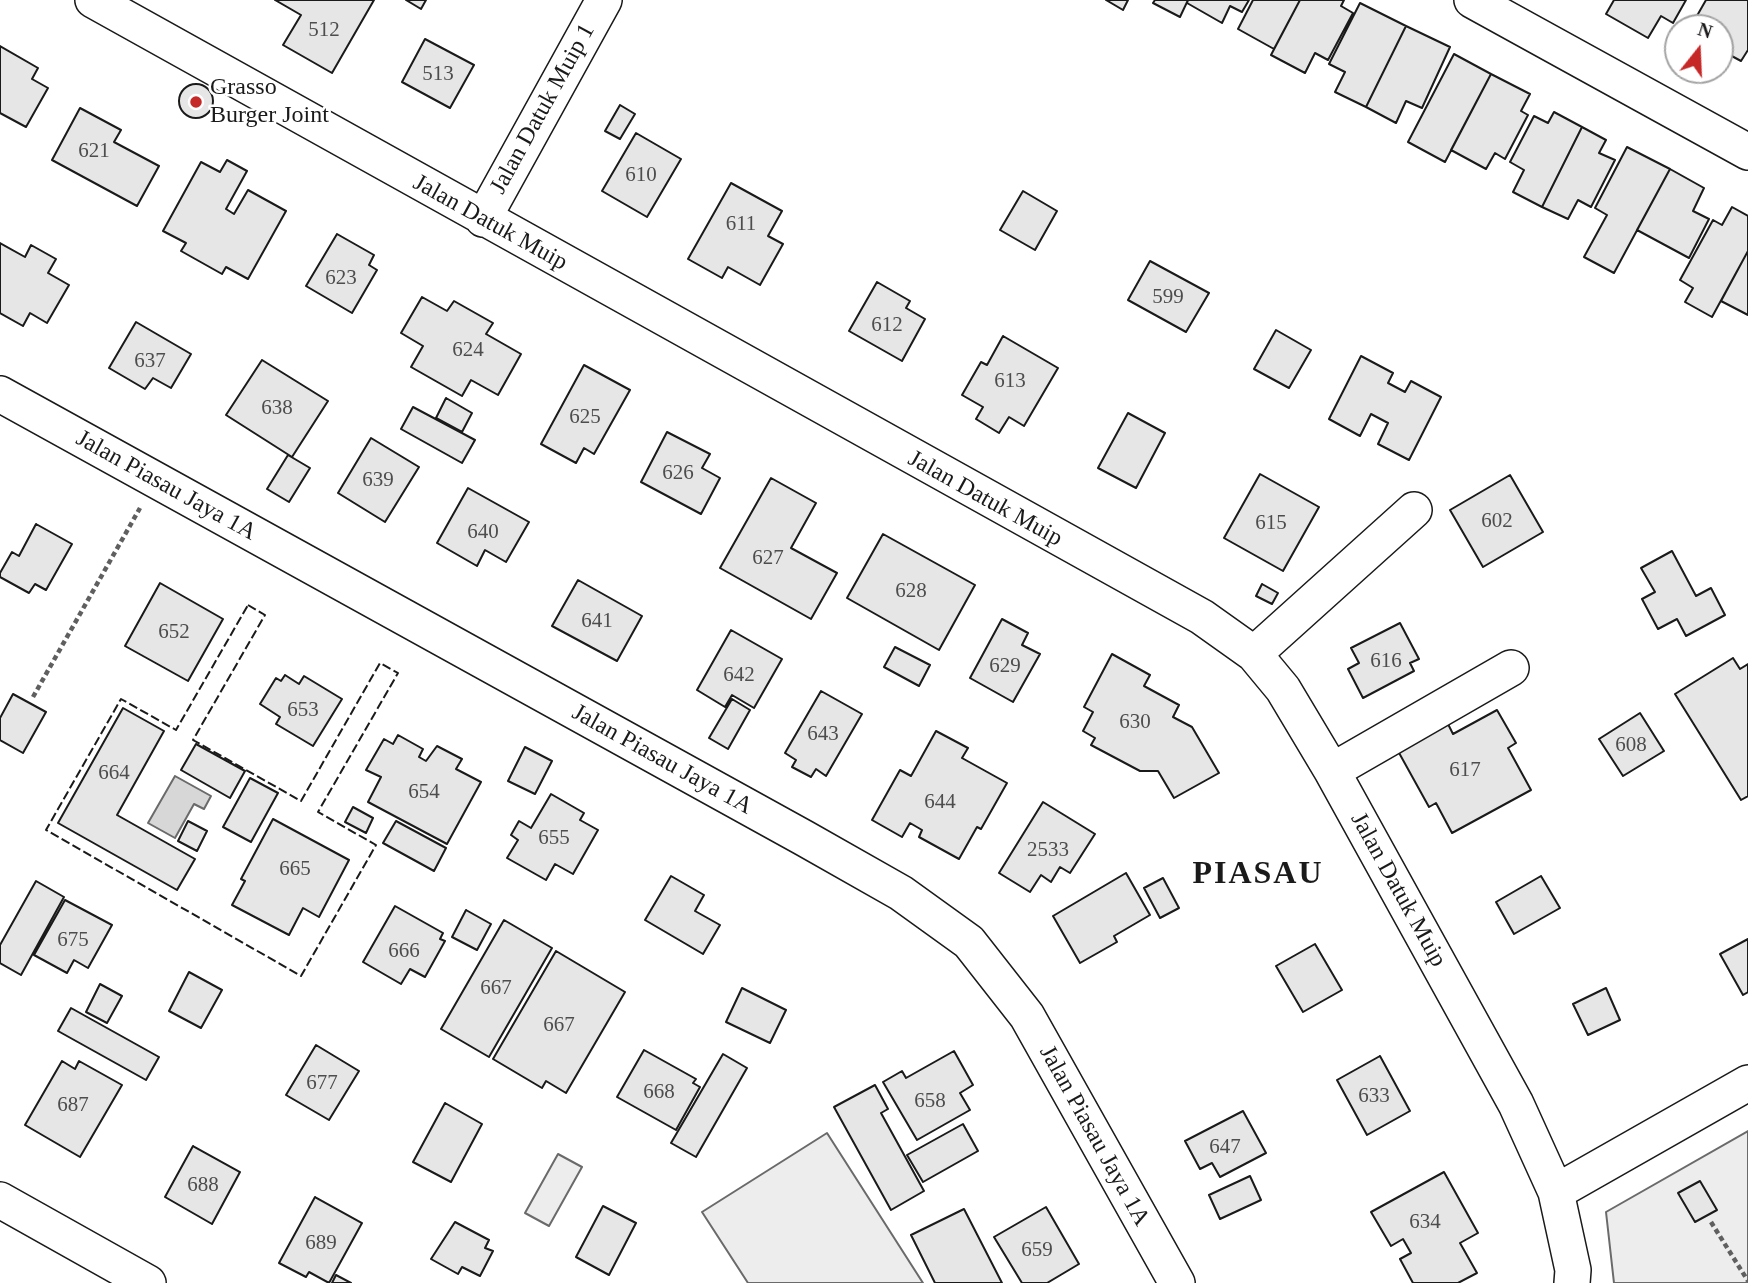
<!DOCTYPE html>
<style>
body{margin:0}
#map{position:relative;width:1748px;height:1283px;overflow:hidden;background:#fff;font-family:"Times New Roman",serif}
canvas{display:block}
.north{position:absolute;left:1664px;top:14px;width:70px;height:70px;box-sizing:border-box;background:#fff;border:2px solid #a3a3a3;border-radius:50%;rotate:18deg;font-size:19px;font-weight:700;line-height:28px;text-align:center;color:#1a1a1a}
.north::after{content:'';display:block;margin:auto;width:24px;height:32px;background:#c62828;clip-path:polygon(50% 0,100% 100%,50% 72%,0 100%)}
</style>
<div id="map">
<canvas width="1748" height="1283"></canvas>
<div class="north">N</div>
</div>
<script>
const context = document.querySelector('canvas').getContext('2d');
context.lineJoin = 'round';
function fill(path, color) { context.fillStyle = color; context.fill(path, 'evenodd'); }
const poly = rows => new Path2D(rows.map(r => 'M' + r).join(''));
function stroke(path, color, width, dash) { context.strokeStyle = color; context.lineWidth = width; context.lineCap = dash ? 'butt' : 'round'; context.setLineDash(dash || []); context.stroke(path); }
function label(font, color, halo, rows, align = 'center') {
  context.font = font + ' "Times New Roman",serif'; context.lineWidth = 5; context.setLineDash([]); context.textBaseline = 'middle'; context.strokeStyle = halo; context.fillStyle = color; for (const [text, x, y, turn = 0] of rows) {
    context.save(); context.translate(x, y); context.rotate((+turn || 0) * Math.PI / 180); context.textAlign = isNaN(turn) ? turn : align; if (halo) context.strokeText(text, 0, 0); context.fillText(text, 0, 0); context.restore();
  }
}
const built = poly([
 [1748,1131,1748,1283,1614,1283,1606,1212,1748,1131],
 [827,1133,923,1283,748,1283,702,1212,827,1133],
 [558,1154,582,1167,549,1226,525,1213,558,1154]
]);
const water = poly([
 [175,776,211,796,204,809,194,804,175,838,148,823,175,776]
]);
const building = poly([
 [275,0,374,0,332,73,283,45,301,15,275,0],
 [406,0,426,0,421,9,406,0],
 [1106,0,1128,0,1123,10,1106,0],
 [1155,0,1188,0,1180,17,1153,3,1155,0],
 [1188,0,1249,0,1242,12,1230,6,1222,23,1187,3,1188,0],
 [1253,0,1300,0,1274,49,1238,29,1253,0],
 [1300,0,1344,0,1341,6,1353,13,1328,60,1315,53,1305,73,1271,55,1300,0],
 [1614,0,1686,0,1673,23,1661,16,1648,38,1606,14,1614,0],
 [1706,0,1748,0,1748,50,1741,61,1728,54,1720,68,1720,28,1690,28,1706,0],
 [1360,3,1406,26,1366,107,1335,92,1345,72,1329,64,1360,3],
 [1406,26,1450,47,1422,108,1406,101,1396,123,1366,107,1406,26],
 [425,39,474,65,450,108,402,82,425,39],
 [0,46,38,68,32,79,48,88,26,127,0,113,0,46],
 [1454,54,1491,74,1445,162,1408,142,1454,54],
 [1491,74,1530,94,1521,111,1528,115,1505,159,1495,153,1486,169,1451,150,1491,74],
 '179 101a17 17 0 1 1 34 0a17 17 0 1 1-34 0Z',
 [620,105,635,114,620,139,605,131,620,105],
 [80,108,121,130,114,142,159,166,137,206,52,160,80,108],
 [1554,112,1582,127,1542,207,1513,192,1524,170,1510,162,1534,116,1548,123,1554,112],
 [1582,127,1606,140,1599,153,1615,160,1591,207,1578,200,1568,219,1542,207,1582,127],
 [636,133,681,159,647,217,602,191,636,133],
 [1627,147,1670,169,1614,273,1584,257,1607,215,1595,208,1627,147],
 [227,160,247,171,226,209,234,214,248,190,286,211,248,279,226,267,222,274,181,251,186,243,163,231,201,162,220,172,227,160],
 [1670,169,1704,188,1693,211,1709,219,1689,258,1637,230,1670,169],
 [731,183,782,211,768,236,783,244,760,285,728,267,722,278,688,259,731,183],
 [1023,191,1057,211,1035,250,1000,230,1023,191],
 [1732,207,1748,216,1748,251,1712,317,1685,302,1693,288,1680,280,1713,220,1722,225,1732,207],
 [337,234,374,255,369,265,377,270,352,313,306,286,337,234],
 [0,243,25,257,31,245,56,259,48,273,69,285,47,323,30,313,23,326,0,313,0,243],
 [1748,251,1748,315,1721,301,1748,251],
 [1150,261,1209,293,1186,332,1128,300,1150,261],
 [877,282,910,301,906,308,925,319,902,361,849,331,877,282],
 [422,297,447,311,454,301,493,323,486,334,521,354,498,395,471,380,462,396,411,367,423,346,401,333,422,297],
 [136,322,191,354,171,388,153,378,145,389,109,368,136,322],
 [1276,330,1311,350,1289,388,1254,369,1276,330],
 [1003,336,1058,368,1024,426,1009,417,999,433,976,419,983,407,962,395,981,362,987,365,1003,336],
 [1361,356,1393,373,1388,383,1405,392,1411,381,1441,397,1409,460,1378,444,1388,423,1371,414,1360,436,1329,419,1361,356],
 [262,360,328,401,292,457,226,415,262,360],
 [584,365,630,390,594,454,584,448,576,463,541,444,584,365],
 [446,398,472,413,462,432,436,418,446,398],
 [413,407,475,440,462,463,401,429,413,407],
 [1128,413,1165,433,1136,488,1098,468,1128,413],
 [667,432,710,454,702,468,720,478,701,514,641,482,667,432],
 [371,438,419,467,385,522,338,493,371,438],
 [288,455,310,468,289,502,267,489,288,455],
 [1260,474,1319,507,1283,571,1224,538,1260,474],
 [1510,475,1543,532,1483,567,1450,510,1510,475],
 [771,478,816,503,791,548,837,573,811,619,720,568,771,478],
 [468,488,529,522,506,562,485,550,477,566,437,543,468,488],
 [36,524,72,544,46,590,35,584,29,593,0,577,0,573,12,552,19,556,36,524],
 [883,534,975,585,939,650,847,598,883,534],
 [1672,551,1696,596,1711,588,1725,615,1686,636,1677,619,1658,629,1642,599,1655,592,1641,568,1672,551],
 [578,580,642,616,617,661,552,626,578,580],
 [160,583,223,619,188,681,125,646,160,583],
 [1262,584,1278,593,1272,604,1256,596,1262,584],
 [1002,619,1028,633,1022,645,1040,654,1013,702,970,678,1002,619],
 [1400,623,1419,659,1410,663,1414,671,1363,698,1348,669,1359,663,1351,648,1400,623],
 [731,630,782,659,754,708,732,695,725,707,697,690,731,630],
 [895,647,930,665,919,686,884,667,895,647],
 [1112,654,1150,675,1144,686,1179,705,1173,717,1192,727,1219,773,1174,798,1158,771,1140,771,1091,745,1095,738,1083,731,1093,712,1084,707,1112,654],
 [1733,658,1740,669,1748,664,1748,796,1741,800,1675,694,1733,658],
 [285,675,299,684,304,676,342,699,313,746,276,724,280,717,260,704,276,678,281,681,285,675],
 [821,691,862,714,826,776,816,769,811,777,792,767,796,760,785,753,821,691],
 [13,694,46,712,23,753,0,740,0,718,13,694],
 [732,699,750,710,728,749,709,738,732,699],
 [123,708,164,731,117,815,195,859,177,890,58,823,123,708],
 [1497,710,1516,743,1508,748,1531,790,1452,833,1436,803,1429,807,1398,751,1448,724,1453,734,1497,710],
 [1640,713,1664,751,1623,776,1599,739,1640,713],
 [936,731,968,748,962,758,1007,783,981,829,977,827,959,859,919,837,922,830,910,823,902,837,872,820,900,770,911,776,936,731],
 [398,735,423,749,419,757,426,761,437,746,462,759,456,769,481,782,447,844,368,802,381,777,366,770,384,739,393,744,398,735],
 [196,744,245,771,230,798,181,770,196,744],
 [525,747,552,761,535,794,508,781,525,747],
 [250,778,278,793,251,842,223,827,250,778],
 [551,794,584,813,580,820,598,830,573,874,555,864,546,880,507,858,518,840,511,835,519,821,531,828,551,794],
 [1043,802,1095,834,1070,873,1060,867,1051,882,1041,875,1030,892,999,873,1043,802],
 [353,807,373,818,366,833,345,822,353,807],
 [273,819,349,860,319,917,303,908,289,935,232,905,245,881,241,879,273,819],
 [188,821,207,831,197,851,178,841,188,821],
 [396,821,446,848,434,871,383,843,396,821],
 [1126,873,1150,915,1114,936,1117,942,1080,963,1053,916,1126,873],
 [671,876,704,895,695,911,720,925,703,954,645,920,671,876],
 [1541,876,1560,908,1514,934,1496,902,1541,876],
 [1163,878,1179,908,1160,918,1144,888,1163,878],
 [36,881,64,897,21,975,0,963,0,945,36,881],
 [65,900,112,925,88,968,74,960,67,973,34,955,65,900],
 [395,906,443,933,440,939,445,941,425,977,410,969,401,984,363,962,395,906],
 [466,910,491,924,477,950,452,937,466,910],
 [504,920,552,948,489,1057,441,1029,504,920],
 [1748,939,1748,992,1743,995,1720,954,1748,939],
 [1315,944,1342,990,1303,1012,1276,966,1315,944],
 [556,951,625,992,566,1093,546,1081,542,1088,493,1059,556,951],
 [189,972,222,990,201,1028,169,1011,189,972],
 [100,984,122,996,107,1023,86,1012,100,984],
 [742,988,786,1010,770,1043,726,1022,742,988],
 [1606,988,1620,1020,1588,1035,1573,1004,1606,988],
 [71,1008,159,1057,146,1080,58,1031,71,1008],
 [316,1045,359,1071,329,1120,286,1095,316,1045],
 [644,1050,696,1079,693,1083,700,1087,676,1130,617,1097,644,1050],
 [954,1051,973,1085,960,1093,970,1110,917,1140,883,1082,902,1071,906,1078,954,1051],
 [723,1054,747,1068,696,1157,671,1143,723,1054],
 [1380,1056,1410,1111,1367,1135,1337,1080,1380,1056],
 [62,1061,75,1069,79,1061,122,1085,80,1157,25,1125,62,1061],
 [875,1085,888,1109,881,1113,924,1191,891,1210,834,1107,875,1085],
 [445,1103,482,1124,451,1182,413,1162,445,1103],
 [1243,1111,1266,1153,1220,1177,1212,1163,1200,1169,1185,1141,1243,1111],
 [963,1124,978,1151,923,1182,907,1155,963,1124],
 [193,1146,240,1172,212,1224,165,1197,193,1146],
 [1444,1172,1478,1233,1460,1243,1477,1273,1458,1283,1413,1283,1400,1259,1411,1253,1403,1239,1391,1246,1371,1212,1444,1172],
 [1250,1176,1261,1200,1220,1219,1209,1195,1250,1176],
 [1700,1181,1717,1210,1695,1222,1678,1193,1700,1181],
 [315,1197,362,1223,329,1283,309,1272,306,1277,279,1263,315,1197],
 [603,1206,636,1223,609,1275,576,1257,603,1206],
 [1046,1207,1079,1264,1047,1283,1022,1283,994,1237,1046,1207],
 [964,1209,1002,1283,935,1283,911,1235,964,1209],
 [455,1222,489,1240,485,1248,493,1251,480,1276,462,1267,458,1274,431,1259,455,1222],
 [336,1275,351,1283,332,1283,336,1275]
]);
const path = poly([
 [33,697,140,508],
 [1711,1222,1748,1281]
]);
const minor = poly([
 [93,0,1202,617,1254,654,1283,689,1332,771,1516,1104,1556,1192,1573,1270,1572,1283],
 [1472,0,1748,152],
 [483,219,604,0],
 [0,394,804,838,901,893,969,942,1027,1016,1177,1283],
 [1254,654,1414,510],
 [1332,771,1511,668],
 [1556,1192,1748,1083],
 [0,1200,148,1283]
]);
const fence = poly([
 [248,605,265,615,193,740,301,801,380,663,398,673,318,812,376,845,301,976,46,830,121,699,176,730,248,605]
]);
const markers = [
 [196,102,7,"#c62828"]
];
const numberNames = [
 ["512",324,30],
 ["513",438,74],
 ["621",94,151],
 ["610",641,175],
 ["611",741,224],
 ["623",341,278],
 ["599",1168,297],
 ["612",887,325],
 ["624",468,350],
 ["637",150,361],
 ["613",1010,381],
 ["638",277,408],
 ["625",585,417],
 ["626",678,473],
 ["639",378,480],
 ["602",1497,521],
 ["615",1271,523],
 ["640",483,532],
 ["627",768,558],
 ["628",911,591],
 ["641",597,621],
 ["652",174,632],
 ["616",1386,661],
 ["629",1005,666],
 ["642",739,675],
 ["653",303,710],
 ["630",1135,722],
 ["643",823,734],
 ["608",1631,745],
 ["617",1465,770],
 ["664",114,773],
 ["654",424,792],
 ["644",940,802],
 ["655",554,838],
 ["2533",1048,850],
 ["665",295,869],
 ["675",73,940],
 ["666",404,951],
 ["667",496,988],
 ["667",559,1025],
 ["677",322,1083],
 ["668",659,1092],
 ["633",1374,1096],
 ["658",930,1101],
 ["687",73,1105],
 ["647",1225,1147],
 ["688",203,1185],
 ["634",1425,1222],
 ["689",321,1243],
 ["659",1037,1250]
];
const poiNames = [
 ["Grasso",210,88],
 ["Burger Joint",210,116]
];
const streetNames = [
 ["Jalan Datuk Muip 1",543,109,-61],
 ["Jalan Datuk Muip",490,223,29],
 ["Jalan Piasau Jaya 1A",166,486,29],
 ["Jalan Datuk Muip",985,499,29],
 ["Jalan Piasau Jaya 1A",662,760,29],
 ["Jalan Datuk Muip",1398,890,61],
 ["Jalan Piasau Jaya 1A",1094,1136,61]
];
const districtNames = [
 ["PIASAU",1258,875]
];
fill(built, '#ededed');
stroke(built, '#6a6a6a', 2);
fill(water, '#d7d7d7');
stroke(water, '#6a6a6a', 2);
fill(building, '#e6e6e6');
stroke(building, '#1a1a1a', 2);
stroke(minor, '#1a1a1a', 38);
stroke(path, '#5f5f5f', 4.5, [5, 3.5]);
stroke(minor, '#fff', 35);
stroke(fence, '#1a1a1a', 2, [9, 3.5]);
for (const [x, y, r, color] of markers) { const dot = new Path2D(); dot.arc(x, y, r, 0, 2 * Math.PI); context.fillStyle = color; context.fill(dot); stroke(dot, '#fff', 2.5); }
label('21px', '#4d4d4d', null, numberNames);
label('24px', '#1a1a1a', '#fff', poiNames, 'left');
label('24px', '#1a1a1a', '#fff', streetNames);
context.letterSpacing = '2px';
label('bold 32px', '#1a1a1a', '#fff', districtNames);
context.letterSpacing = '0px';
</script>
